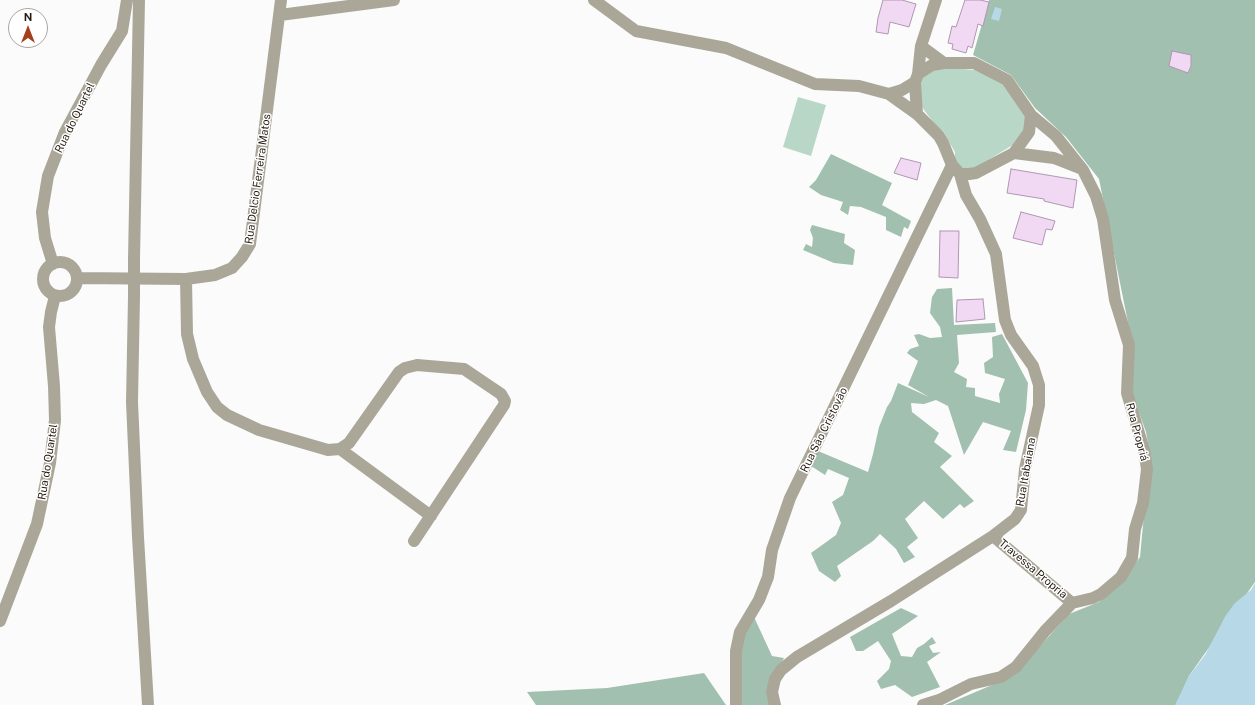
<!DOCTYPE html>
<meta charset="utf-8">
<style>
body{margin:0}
#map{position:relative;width:1255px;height:705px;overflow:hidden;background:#fbfbfb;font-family:"Public Sans",sans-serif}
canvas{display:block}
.north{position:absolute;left:8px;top:8px;width:40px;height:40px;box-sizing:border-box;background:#fff;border:1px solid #a8a4a0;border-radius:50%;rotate:0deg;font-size:11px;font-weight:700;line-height:16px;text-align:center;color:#261b12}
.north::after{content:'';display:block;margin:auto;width:14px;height:18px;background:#a53e1b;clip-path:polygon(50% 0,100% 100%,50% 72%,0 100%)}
</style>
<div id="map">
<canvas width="1255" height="705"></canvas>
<div class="north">N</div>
</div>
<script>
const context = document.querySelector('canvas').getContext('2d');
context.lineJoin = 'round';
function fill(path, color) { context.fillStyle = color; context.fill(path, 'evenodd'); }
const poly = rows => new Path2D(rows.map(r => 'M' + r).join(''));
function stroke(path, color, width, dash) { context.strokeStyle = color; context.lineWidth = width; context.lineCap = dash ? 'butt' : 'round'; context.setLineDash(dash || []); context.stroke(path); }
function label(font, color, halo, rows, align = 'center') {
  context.font = font + ' "Public Sans",sans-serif'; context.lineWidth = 3; context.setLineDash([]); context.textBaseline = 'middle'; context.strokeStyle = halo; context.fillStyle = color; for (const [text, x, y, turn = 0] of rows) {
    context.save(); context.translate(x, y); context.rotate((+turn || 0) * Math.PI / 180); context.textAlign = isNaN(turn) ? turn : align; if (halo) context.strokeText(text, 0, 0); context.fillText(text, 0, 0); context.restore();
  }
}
const green = poly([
 [938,67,976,70,1003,81,1025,112,1025,128,1016,143,972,170,962,169,955,164,955,152,949,142,944,132,936,126,924,110,917,96,919,82,927,73],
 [798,97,826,105,811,156,783,147]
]);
const forest = poly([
 [989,0,1255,0,1255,582,1196,666,1189,676,1176,705,945,705,1013,676,1069,614,1099,602,1124,580,1140,557,1143,525,1152,467,1146,432,1132,393,1134,352,1099,179,1066,137,1035,108,1011,75,973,55],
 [831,154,892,183,882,205,911,221,908,229,904,227,901,237,886,230,886,217,861,207,850,206,848,215,840,210,843,202,821,195,809,187,816,180],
 [812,225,845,234,844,243,855,250,853,265,834,263,803,250,806,244,812,247,813,238,810,230],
 [952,288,954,325,995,323,996,332,957,335,959,363,954,372,967,379,966,387,975,388,975,396,1000,403,999,394,1005,379,985,373,984,363,993,357,992,337,1002,334,1028,383,1026,410,1016,452,1003,450,1011,431,983,422,964,455,948,406,936,400,924,404,911,403,912,412,939,433,934,442,952,456,940,467,974,501,964,508,960,504,943,519,924,501,905,519,918,538,907,547,915,557,904,563,896,549,880,534,873,541,837,566,841,576,835,582,819,571,811,553,836,535,841,523,832,502,843,495,849,478,828,469,825,475,811,466,818,451,868,472,873,454,879,427,887,407,891,401,898,383,929,397,908,385,918,361,907,353,910,349,919,346,914,335,919,334,930,338,942,337,940,327,930,313,932,297,937,289],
 [901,608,918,616,892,634,901,656,912,657,917,648,924,644,932,637,936,643,929,646,933,653,941,652,927,662,940,687,912,697,895,685,881,689,877,681,889,669,891,661,878,641,863,651,856,651,850,637],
 [754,617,772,656,784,658,781,664,772,705,741,705,740,652,745,633],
 [704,673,726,705,536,705,527,692,607,688]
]);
const water = poly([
 [995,7,1002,9,999,21,991,19],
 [1255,583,1255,705,1175,705,1189,676,1205,655,1226,615,1235,603,1251,590]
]);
const building = poly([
 [883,0,902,0,916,4,909,27,890,22,888,34,876,32,878,18,883,0],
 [965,0,980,0,989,2,983,26,978,24,972,48,968,46,966,53,952,49,953,44,948,43,952,26,956,27,965,0],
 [1172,51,1191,55,1191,66,1188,73,1169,66,1172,51],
 [901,158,921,163,917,180,894,173,901,158],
 [1011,169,1077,180,1073,208,1044,201,1044,199,1007,193,1011,169],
 [1021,212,1055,221,1052,230,1046,229,1042,245,1013,238,1021,212],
 [940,231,959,231,958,278,939,277,940,231],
 [983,299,985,319,956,322,957,300,983,299]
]);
const minor = poly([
 [594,0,636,31,726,48,815,84,859,86,889,94,917,114,939,136,943,143,952,165,960,174,969,174,976,173,1014,153,1029,132,1031,115,1007,80,974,63,944,63,932,65,918,74,915,82,917,114],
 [280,15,394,0],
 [921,46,944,63],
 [918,74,921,46,936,0],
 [889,94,902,90,915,82],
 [1014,153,1054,158,1082,169],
 [134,259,139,0],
 '43 279a17 17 0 1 1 34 0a17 17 0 1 1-34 0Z',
 [53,264,45,238,42,212,48,176,65,132,101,65,122,31,127,0],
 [77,278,186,279,215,275,232,268,242,257,250,244,281,0],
 [186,279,187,334,193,359,207,392,217,407,227,415,259,430,328,450,340,449,349,443,399,372,405,368,417,365,464,369,501,394,505,401,504,405,414,541],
 [134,297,132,402,138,537,148,705],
 [340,449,431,516],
 [993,536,1072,603],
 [0,621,37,524,50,463,55,420,54,386,49,327,51,312,55,296],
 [736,705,736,651,740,632,759,600,768,577,772,550,790,498,952,165],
 [775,705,772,692,775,679,781,670,797,657,891,601,993,536,1015,519,1021,510,1025,469,1039,405,1039,385,1033,366,1011,335,1005,320,996,254,980,219,966,195,960,174],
 [923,705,939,700,971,684,1001,677,1016,667,1045,631,1072,603,1093,598,1101,594,1121,577,1132,558,1135,529,1143,503,1147,469,1144,450,1127,393,1129,345,1115,300,1103,219,1096,196,1083,170,1056,136,1031,115]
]);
const minorBridge = poly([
 [134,259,134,297]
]);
const streetNames = [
 ["Rua do Quartel",75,118,-64],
 ["Rua Delcio Ferreira Matos",258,179,-82],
 ["Rua São Cristovão",824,430,-64],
 ["Rua Propriá",1137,432,75],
 ["Rua do Quartel",48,462,-81],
 ["Rua Itabaiana",1026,472,-80],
 ["Travessa Propria",1033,569,40]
];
fill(green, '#b9d7c6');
fill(forest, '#a2c0af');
fill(water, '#b7d8e6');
fill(building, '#f1d8f3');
stroke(building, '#af97b1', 1);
stroke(minor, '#aba798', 12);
stroke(minorBridge, '#aba798', 12);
label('11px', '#261b12', '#fff', streetNames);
</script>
